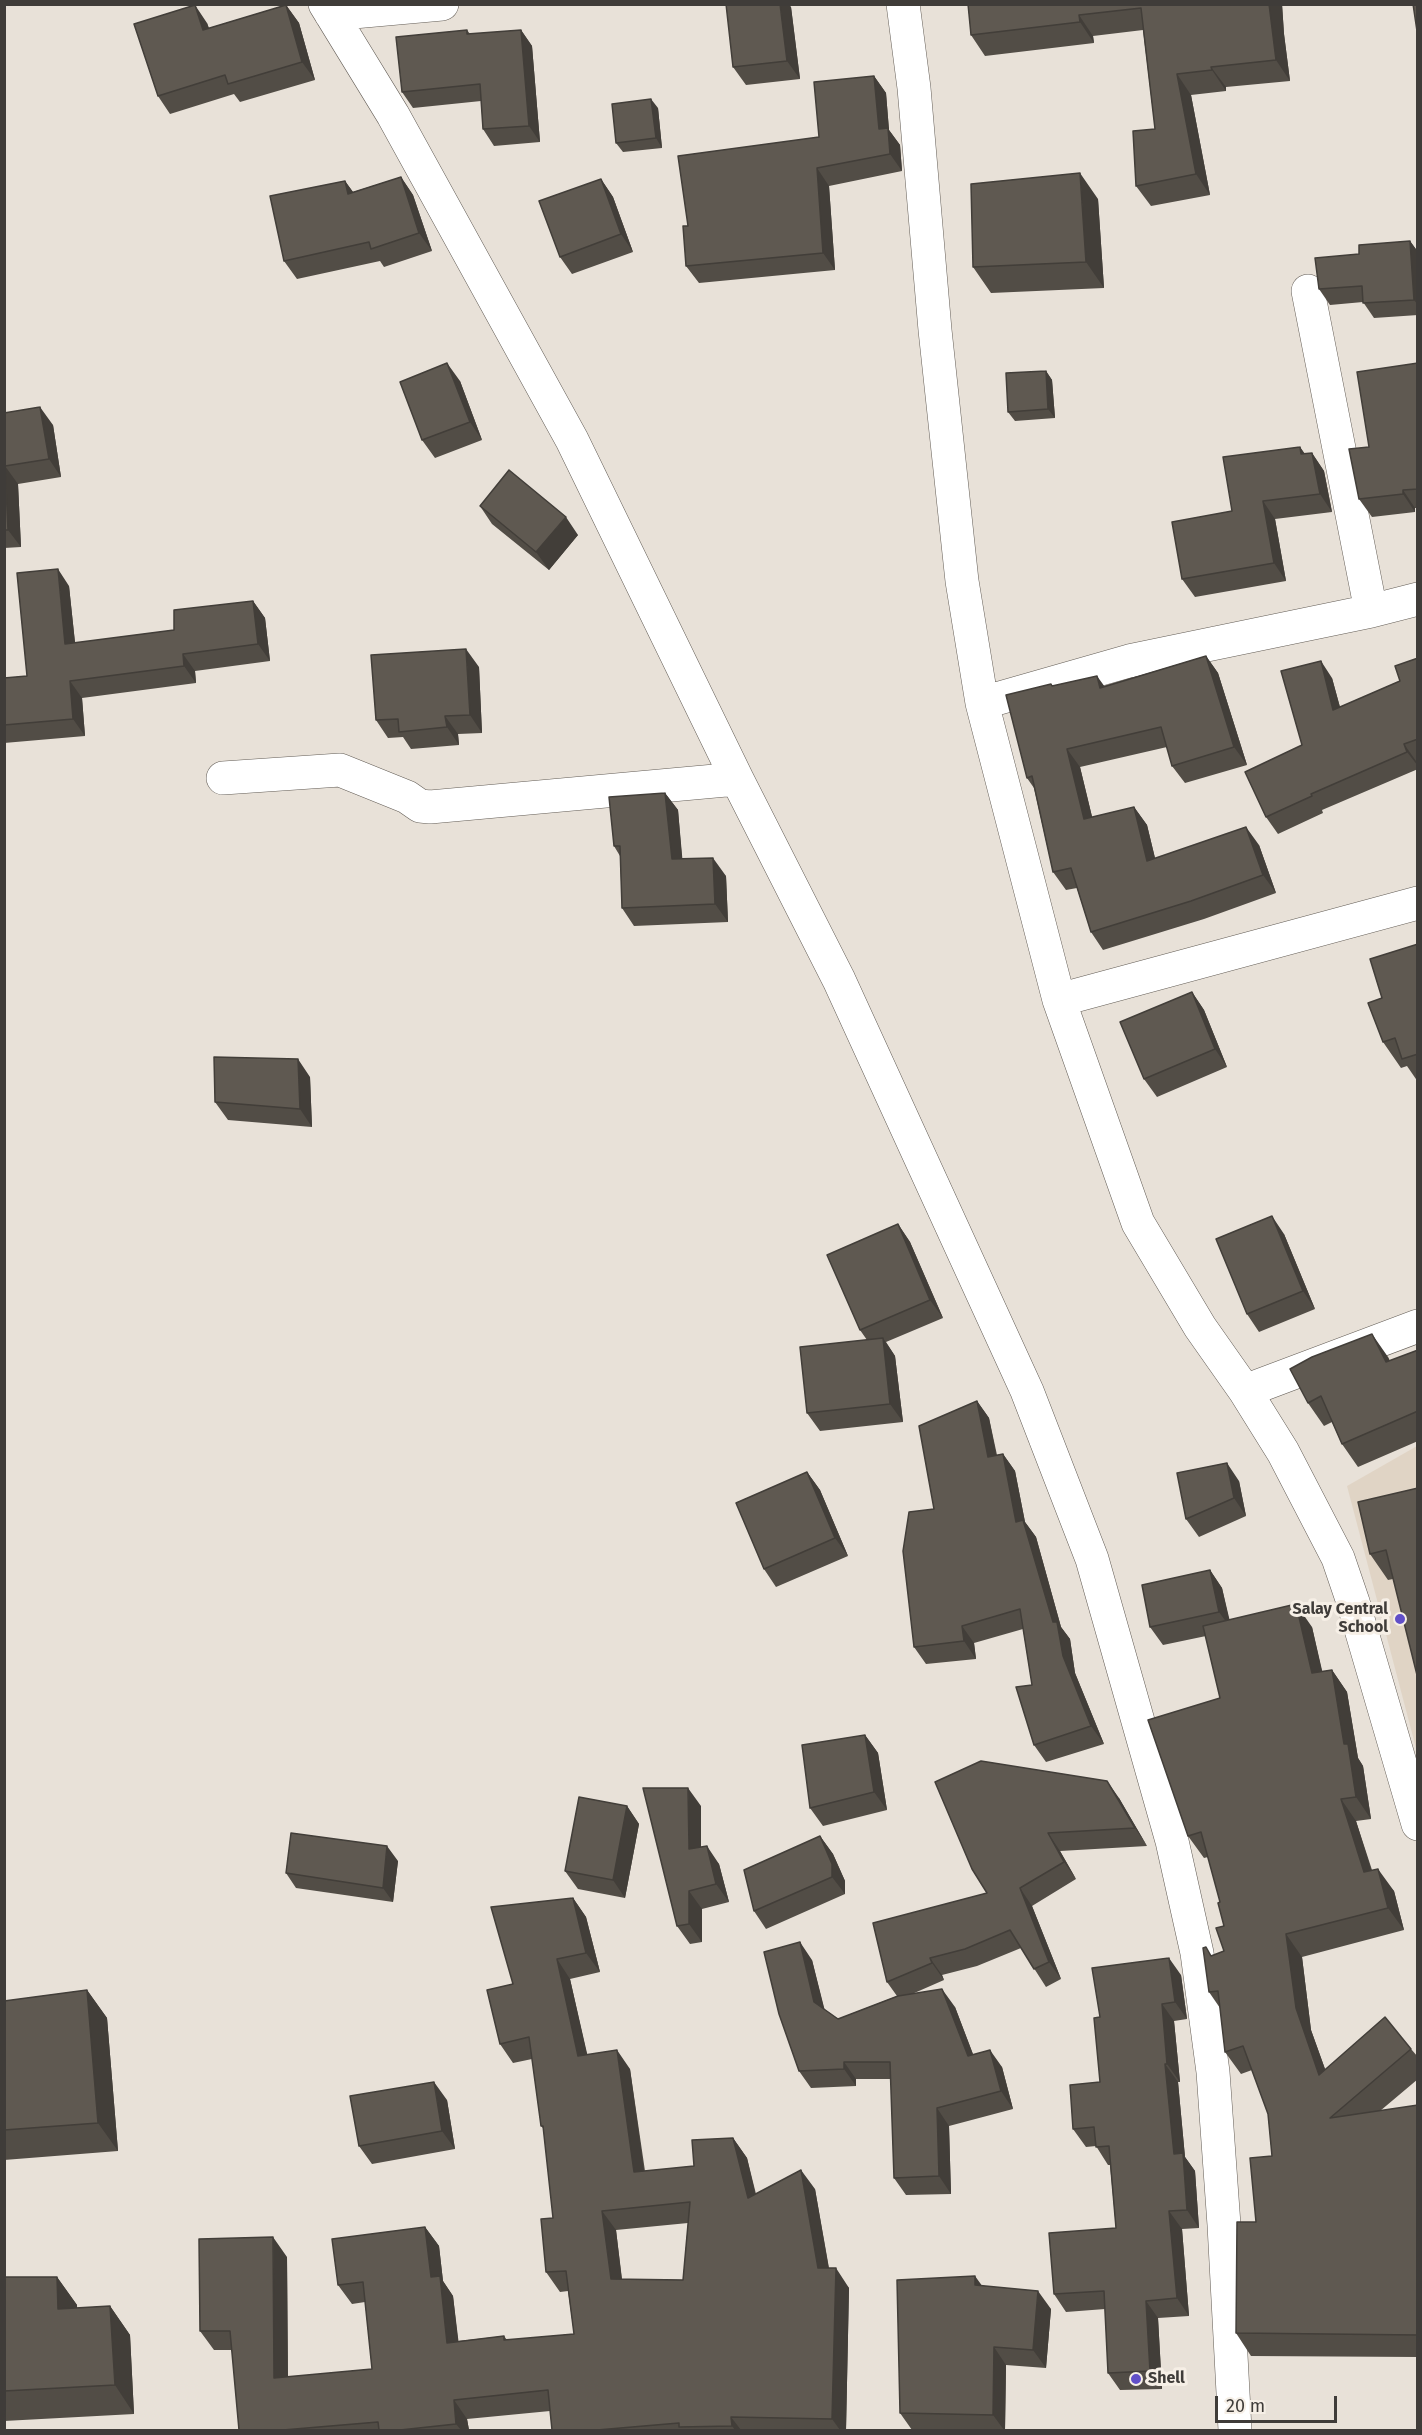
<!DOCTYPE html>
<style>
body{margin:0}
#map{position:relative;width:1422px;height:2435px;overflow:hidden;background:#e8e1d8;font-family:"Fira Sans",sans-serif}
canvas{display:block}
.frame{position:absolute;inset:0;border:6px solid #3f3c39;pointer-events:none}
.scale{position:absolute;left:1215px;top:2396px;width:122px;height:27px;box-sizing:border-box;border:3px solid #3f3c39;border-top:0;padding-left:8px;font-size:18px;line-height:21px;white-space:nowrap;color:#3f3c39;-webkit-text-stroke:4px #f6efe6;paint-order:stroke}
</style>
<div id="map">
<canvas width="1422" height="2435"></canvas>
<div class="frame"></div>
<div class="scale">20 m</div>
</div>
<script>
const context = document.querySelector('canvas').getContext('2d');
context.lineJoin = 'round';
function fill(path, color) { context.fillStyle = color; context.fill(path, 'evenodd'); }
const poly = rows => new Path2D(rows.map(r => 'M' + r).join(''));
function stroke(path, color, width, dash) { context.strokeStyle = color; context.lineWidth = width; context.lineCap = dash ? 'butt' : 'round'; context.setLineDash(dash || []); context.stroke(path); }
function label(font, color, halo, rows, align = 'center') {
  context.font = font + ' "Fira Sans",sans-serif'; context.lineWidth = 6; context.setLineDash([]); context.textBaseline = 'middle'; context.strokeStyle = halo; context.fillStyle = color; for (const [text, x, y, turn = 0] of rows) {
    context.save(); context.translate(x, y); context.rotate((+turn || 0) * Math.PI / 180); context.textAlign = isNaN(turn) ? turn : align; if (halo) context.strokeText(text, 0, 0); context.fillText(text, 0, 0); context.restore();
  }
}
const built = poly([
 [1417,1446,1417,1752,1347,1486]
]);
const street = poly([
 [325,4,393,115,572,440,737,779,839,980,1027,1391,1092,1559,1172,1841,1197,1953,1213,2072,1224,2225,1235,2430],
 [903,4,914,88,935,330,962,581,982,703,1059,1000,1138,1223,1200,1327,1245,1391,1283,1452,1338,1558,1353,1602,1418,1824],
 [331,14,442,4],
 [1308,291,1371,611],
 [982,703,1129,661,1371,611,1418,599],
 [223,778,340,770,407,797,420,806,430,807,737,779],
 [1059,1000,1418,903],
 [1245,1391,1418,1326]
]);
const wall = poly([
 [968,4,1282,4,1284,34,1290,81,1226,87,1226,91,1191,95,1210,195,1151,206,1136,186,1155,129,1143,30,1093,36,1094,43,985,56,971,35],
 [286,5,299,23,315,80,240,102,234,94,170,114,158,96,207,23,209,28],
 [791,7,800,79,746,85,733,67],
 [467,30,470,34,521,30,532,46,540,142,494,146,483,129,481,101,413,108,402,92],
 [874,76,886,93,889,130,900,145,902,171,829,186,835,270,699,283,686,266,688,226,819,137],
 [658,108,662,148,623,152,616,143],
 [401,177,413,195,432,251,384,267,380,261,297,279,284,261,345,181,353,192],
 [601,179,613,197,633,252,572,274,560,257],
 [1098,199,1104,288,991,293,973,267],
 [1410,241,1418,252,1418,315,1374,318,1363,302,1330,305,1319,289,1359,254],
 [1418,363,1418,508,1415,508,1415,512,1372,517,1359,499,1369,447],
 [1046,371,1052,380,1055,418,1015,421,1008,412],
 [460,381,482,440,435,458,422,440],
 [4,413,53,425,61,477,18,484,21,547,4,548],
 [1300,447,1305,454,1312,453,1324,471,1332,512,1275,519,1286,581,1195,597,1182,579,1232,511],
 [480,506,578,535,549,570,492,524],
 [69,586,75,643,174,630,253,601,265,618,270,661,195,671,196,683,82,698,85,736,4,743,4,678,27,676],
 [1206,656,1218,673,1247,765,1185,783,1172,766,1167,747,1080,767,1092,817,1134,807,1147,825,1155,858,1259,845,1276,893,1204,919,1103,950,1091,932,1077,888,1066,890,1053,872,1034,788,1027,778,1051,684,1053,686,1104,686],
 [1418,658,1418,760,1416,761,1418,765,1418,769,1322,810,1323,813,1278,834,1266,817,1302,745,1332,678,1340,707,1400,681],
 [479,667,482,733,458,734,459,745,411,749,403,737,388,738,376,720],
 [665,793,678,810,682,859,726,876,728,922,634,926,622,908,620,856,614,846],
 [1418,944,1418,1082,1407,1066,1401,1068,1383,1042,1382,998],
 [1192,992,1204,1010,1227,1067,1157,1097,1144,1079],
 [310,1077,312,1127,228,1120,215,1102],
 [898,1224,910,1242,943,1318,886,1342,895,1356,903,1422,820,1431,807,1413,867,1340,860,1330],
 [1284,1234,1315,1309,1259,1332,1247,1314],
 [1418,1350,1418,1441,1358,1467,1342,1444,1332,1422,1324,1426,1308,1403,1388,1357,1389,1361],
 [977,1401,989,1418,997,1455,1003,1454,1015,1471,1025,1522,1036,1537,1061,1627,1070,1639,1075,1673,1104,1744,1046,1762,1034,1745,1032,1685,1023,1629,974,1643,976,1659,926,1664,914,1647,934,1509],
 [807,1472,820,1490,848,1556,776,1587,764,1569],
 [1239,1481,1246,1516,1199,1537,1186,1519],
 [1418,1488,1393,1579,1388,1580,1370,1554],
 [1210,1570,1222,1588,1229,1620,1312,1627,1322,1672,1332,1670,1347,1692,1358,1758,1363,1766,1371,1819,1356,1821,1372,1870,1394,1891,1404,1930,1302,1957,1311,2030,1325,2069,1411,2049,1418,2057,1418,2079,1380,2111,1418,2105,1418,2357,1251,2356,1236,2333,1256,2222,1272,2156,1268,2114,1252,2070,1241,2074,1225,2052,1220,2008,1209,1992,1212,1956,1224,1951,1224,1926,1220,1902,1208,1857,1204,1858,1188,1836,1220,1698,1206,1636,1163,1645,1150,1627],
 [865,1735,878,1753,887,1810,823,1826,810,1808],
 [1119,1798,1147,1846,1060,1851,1076,1879,1032,1906,1061,1979,1046,1987,1021,1948,977,1966,942,1975,944,1980,912,1994,955,2007,973,2054,1002,2067,1013,2109,949,2126,951,2194,906,2195,894,2178,891,2079,856,2079,856,2086,811,2088,799,2071,812,1960,824,2009,838,2019,897,1996,887,1982,987,1893,972,1869],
 [627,1806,639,1824,625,1898,578,1889,565,1871],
 [701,1806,701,1847,719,1864,729,1902,702,1909,702,1942,690,1944,677,1926],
 [820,1836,833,1854,845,1881,845,1894,766,1929,754,1911],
 [398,1861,393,1902,296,1888,286,1873],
 [573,1898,586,1917,600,1972,570,1979,587,2055,630,2069,645,2171,694,2166,733,2138,747,2158,756,2194,815,2189,829,2268,849,2288,846,2430,552,2430,550,2411,467,2419,469,2430,239,2430,232,2350,214,2350,200,2331,287,2257,288,2377,372,2369,365,2302,352,2304,338,2285,425,2227,439,2246,443,2281,453,2296,458,2341,504,2336,507,2340,574,2334,568,2291,560,2292,546,2272,553,2218,544,2129,541,2126,532,2059,513,2063,500,2044,513,1984],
 [688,2223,683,2280,622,2279,616,2230],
 [1181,1975,1187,2019,1174,2021,1180,2082,1178,2082,1185,2157,1195,2171,1199,2228,1182,2229,1189,2316,1158,2318,1162,2389,1120,2390,1108,2373,1105,2309,1066,2312,1054,2294,1116,2228,1110,2165,1108,2165,1096,2146,1086,2147,1073,2129,1100,2082,1100,2017],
 [87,1990,107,2018,118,2151,4,2160,4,2001],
 [447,2100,455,2149,372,2164,359,2146],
 [4,2277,57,2277,77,2305,77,2308,110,2306,130,2335,134,2414,4,2421],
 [982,2286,1051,2309,1046,2368,1006,2365,1005,2430,912,2430,900,2413]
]);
const shadedWall = poly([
 [780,4,789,4,791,7,800,79,787,61],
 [1269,4,1282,4,1284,34,1290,81,1276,60],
 [195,5,207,23,215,48,203,30],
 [286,5,299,23,315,80,302,62],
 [1079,15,1093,36,1094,43,1080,22],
 [521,30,532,46,540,142,529,126],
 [1211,67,1226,87,1226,91,1212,70],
 [1177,74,1191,95,1210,195,1196,174],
 [874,76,886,93,889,130,900,145,902,171,890,154,879,129],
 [651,99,658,108,662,148,656,138],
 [817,168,829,186,835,270,823,253],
 [1080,173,1098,199,1104,288,1086,262],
 [401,177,413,195,432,251,419,233],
 [601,179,613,197,633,252,621,234],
 [345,181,358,199,348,194],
 [1410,241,1418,252,1418,305,1414,300],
 [447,363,460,381,482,440,470,422],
 [1046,371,1052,380,1055,418,1048,409],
 [40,407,53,425,61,477,49,459],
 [1300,447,1312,465,1301,454],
 [1312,453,1324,471,1332,512,1320,494],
 [5,466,18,484,21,547,8,530],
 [1403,490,1415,508,1415,512,1403,494],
 [1263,501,1275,519,1286,581,1274,563],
 [566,517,578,535,549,570,536,552],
 [58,569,69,586,77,661,65,644],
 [253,601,265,618,270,661,258,644],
 [466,649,479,667,482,733,470,715],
 [183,654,195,671,196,683,184,666],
 [1206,656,1218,673,1247,765,1234,747],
 [1321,661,1332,678,1345,726,1333,710],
 [1097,676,1110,694,1100,688],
 [70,681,82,698,85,736,73,719],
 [445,716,458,734,459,745,447,727],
 [1404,744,1416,761,1418,766,1407,752],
 [1067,749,1080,767,1097,837,1084,819],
 [665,793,678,810,684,877,672,859],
 [1134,807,1147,825,1160,879,1147,861],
 [1246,827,1259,845,1276,893,1263,875],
 [713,858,726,876,728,922,715,904],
 [1192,992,1204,1010,1227,1067,1215,1049],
 [298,1059,310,1077,312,1127,300,1109],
 [1272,1216,1284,1234,1315,1309,1303,1291],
 [898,1224,910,1242,943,1318,930,1300],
 [1372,1334,1388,1357,1402,1385,1386,1362],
 [883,1338,895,1356,903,1422,890,1404],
 [977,1401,989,1418,1000,1474,988,1457],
 [1003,1454,1015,1471,1025,1522,1036,1537,1061,1627,1070,1639,1075,1673,1104,1744,1091,1726,1063,1656,1053,1622,1016,1522],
 [1227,1463,1239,1481,1246,1516,1234,1498],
 [807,1472,820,1490,848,1556,835,1538],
 [1210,1570,1222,1588,1232,1630,1219,1612],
 [1296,1604,1312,1627,1328,1696,1312,1673],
 [962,1626,974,1643,976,1659,964,1641],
 [1332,1670,1347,1692,1358,1758,1363,1766,1371,1819,1356,1797,1344,1744],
 [865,1735,878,1753,887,1810,874,1792],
 [1107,1781,1119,1798,1147,1846,1135,1828],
 [688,1788,701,1806,701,1867,689,1849],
 [1341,1799,1356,1821,1379,1895,1364,1872],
 [627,1806,639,1824,625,1898,613,1880],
 [1048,1833,1060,1851,1076,1879,1064,1862],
 [820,1836,833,1854,845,1881,845,1894,832,1877],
 [387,1846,398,1861,393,1902,383,1888],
 [707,1846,719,1864,729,1902,716,1884],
 [1378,1869,1394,1891,1404,1930,1388,1908],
 [1020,1888,1032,1906,1061,1979,1049,1962],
 [689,1891,702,1909,702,1942,689,1924],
 [573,1898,586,1917,600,1972,586,1953],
 [1286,1934,1302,1957,1311,2030,1335,2097,1319,2075,1296,2008],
 [800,1942,812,1960,827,2019,814,2002],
 [930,1958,942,1975,944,1980,932,1963],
 [1169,1958,1181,1975,1187,2019,1175,2002],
 [557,1959,570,1979,592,2075,578,2056],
 [942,1989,955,2007,980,2073,968,2056],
 [87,1990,107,2018,118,2151,98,2123],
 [1162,2004,1174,2021,1180,2082,1167,2064],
 [617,2050,630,2069,647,2192,634,2172],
 [990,2050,1002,2067,1013,2109,1001,2091],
 [844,2062,856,2079,856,2086,844,2069],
 [1165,2064,1178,2082,1185,2157,1195,2171,1199,2228,1187,2210,1174,2154],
 [434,2082,447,2100,455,2149,442,2131],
 [937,2108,949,2126,951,2194,939,2176],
 [733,2138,747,2158,761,2218,748,2198],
 [801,2170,815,2189,832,2287,818,2268],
 [602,2211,616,2230,624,2298,611,2279],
 [1169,2211,1182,2229,1189,2316,1177,2298],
 [425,2227,439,2246,443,2281,453,2296,461,2362,447,2343,431,2277],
 [273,2237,287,2257,288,2397,274,2378],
 [836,2268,849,2288,846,2430,840,2430,832,2419],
 [975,2276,988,2294,975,2285],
 [57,2277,77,2305,78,2337,58,2309],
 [1038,2291,1051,2309,1046,2368,1033,2350],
 [1146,2301,1158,2318,1162,2389,1150,2371],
 [110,2306,130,2335,134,2414,115,2385],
 [994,2347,1006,2365,1005,2430,1004,2430,993,2415],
 [454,2400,467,2419,469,2430,461,2430,456,2424],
 [731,2417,741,2430,735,2430,732,2426]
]);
const building = poly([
 [726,4,780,4,787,61,733,67,726,4],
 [968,4,1269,4,1276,60,1211,67,1212,70,1177,74,1196,174,1136,186,1133,131,1155,129,1141,8,1079,15,1080,22,971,35,968,4],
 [1413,4,1418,4,1418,38,1413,4],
 [195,5,203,30,286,5,302,62,228,84,225,75,158,96,134,24,195,5],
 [467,30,467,34,521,30,529,126,483,129,480,84,402,92,396,37,467,30],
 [874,76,879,129,888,128,890,154,817,168,823,253,686,266,683,226,688,226,678,156,819,137,814,82,874,76],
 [651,99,656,138,616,143,612,104,651,99],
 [1080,173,1086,262,973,267,971,184,1080,173],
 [401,177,419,233,371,249,369,242,284,261,270,196,345,181,348,194,401,177],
 [601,179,621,234,560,257,539,201,601,179],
 [1410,241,1414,300,1363,303,1362,286,1319,289,1315,258,1359,254,1359,245,1410,241],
 [447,363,470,422,422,440,400,382,447,363],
 [1418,363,1418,489,1403,490,1403,494,1359,499,1349,449,1369,447,1357,372,1418,363],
 [1046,371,1048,409,1008,412,1006,373,1046,371],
 [40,407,49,459,5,466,8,530,4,530,4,413,40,407],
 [1300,447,1301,454,1312,453,1320,494,1263,501,1274,563,1182,579,1172,522,1232,511,1223,457,1300,447],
 [509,470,566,517,536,552,480,506,509,470],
 [58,569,65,644,174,630,174,610,253,601,258,644,183,654,184,666,70,681,73,719,4,725,4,678,27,676,17,573,58,569],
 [466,649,470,715,445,716,447,727,399,732,398,719,376,720,371,655,466,649],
 [1206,656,1234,747,1172,766,1161,727,1067,749,1084,819,1134,807,1147,861,1246,827,1263,875,1191,901,1091,932,1071,868,1053,872,1032,776,1027,778,1006,695,1051,684,1052,686,1097,676,1100,688,1206,656],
 [1418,658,1418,739,1404,744,1407,752,1311,794,1312,796,1266,817,1245,772,1302,745,1281,671,1321,661,1333,710,1400,681,1395,666,1418,658],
 [665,793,672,859,713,858,715,904,622,908,620,846,614,846,609,797,665,793],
 [1418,944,1418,1054,1402,1059,1395,1038,1383,1042,1368,1003,1382,998,1370,959,1418,944],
 [1192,992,1215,1049,1144,1079,1120,1022,1192,992],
 [214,1057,298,1059,300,1109,215,1102,214,1057],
 [1272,1216,1303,1291,1247,1314,1216,1239,1272,1216],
 [898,1224,930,1300,860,1330,827,1255,898,1224],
 [1372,1334,1386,1362,1418,1350,1418,1411,1342,1444,1321,1396,1308,1403,1290,1369,1312,1357,1372,1334],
 [883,1338,890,1404,807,1413,800,1347,883,1338],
 [977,1401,988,1457,1003,1454,1016,1522,1023,1520,1053,1622,1057,1622,1063,1656,1091,1726,1034,1745,1016,1687,1032,1685,1020,1609,962,1626,964,1641,914,1647,903,1551,909,1512,934,1509,919,1426,977,1401],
 [1227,1463,1234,1498,1186,1519,1177,1473,1227,1463],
 [807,1472,835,1538,764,1569,736,1503,807,1472],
 [1418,1488,1418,1679,1386,1550,1370,1554,1358,1502,1418,1488],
 [1210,1570,1219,1612,1150,1627,1142,1585,1210,1570],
 [1296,1604,1312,1673,1332,1670,1344,1744,1348,1744,1356,1797,1341,1799,1364,1872,1378,1869,1388,1908,1286,1934,1296,2008,1319,2075,1385,2017,1411,2049,1330,2118,1418,2105,1418,2335,1236,2333,1237,2222,1256,2222,1250,2158,1272,2156,1268,2114,1243,2046,1225,2052,1218,1991,1209,1992,1203,1948,1206,1947,1211,1956,1224,1951,1216,1928,1224,1926,1218,1903,1220,1902,1201,1832,1188,1836,1148,1720,1220,1698,1203,1626,1296,1604],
 [865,1735,874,1792,810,1808,802,1745,865,1735],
 [981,1761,1107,1781,1135,1828,1048,1833,1064,1862,1020,1888,1049,1962,1034,1969,1010,1930,965,1949,930,1958,932,1963,887,1982,873,1923,987,1893,972,1869,935,1782,981,1761],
 [643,1788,688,1788,689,1849,707,1846,716,1884,689,1891,689,1924,677,1926,643,1788],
 [579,1797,627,1806,613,1880,565,1871,579,1797],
 [291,1833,387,1846,383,1888,286,1873,291,1833],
 [820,1836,832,1864,832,1877,754,1911,744,1870,820,1836],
 [573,1898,586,1953,557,1959,578,2056,617,2050,634,2172,694,2166,692,2140,733,2138,748,2198,801,2170,818,2268,836,2268,832,2419,731,2417,732,2426,679,2427,679,2423,597,2430,552,2430,548,2390,454,2400,456,2424,400,2430,379,2430,378,2422,283,2430,239,2430,230,2331,200,2331,199,2239,273,2237,274,2378,372,2369,363,2282,338,2285,332,2239,425,2227,431,2277,440,2276,447,2343,504,2336,504,2340,574,2334,566,2271,546,2272,541,2219,553,2218,543,2126,541,2126,529,2037,500,2044,487,1990,513,1984,491,1907,573,1898],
 [690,2202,683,2280,611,2279,602,2211,690,2202],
 [800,1942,814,2002,838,2019,898,1996,942,1989,968,2056,990,2050,1001,2091,937,2108,939,2176,894,2178,890,2062,844,2062,844,2069,799,2071,779,2014,764,1952,800,1942],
 [1169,1958,1175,2002,1162,2004,1167,2064,1165,2064,1174,2154,1183,2153,1187,2210,1169,2211,1177,2298,1146,2301,1150,2371,1108,2373,1104,2291,1054,2294,1049,2233,1116,2228,1109,2146,1096,2147,1094,2127,1073,2129,1070,2085,1100,2082,1094,2018,1100,2017,1092,1968,1169,1958],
 [87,1990,98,2123,4,2130,4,2001,87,1990],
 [434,2082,442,2131,359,2146,350,2096,434,2082],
 [975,2276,975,2285,1038,2291,1033,2350,994,2347,993,2415,900,2413,897,2280,975,2276],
 [4,2277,57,2277,58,2309,110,2306,115,2385,4,2391,4,2277]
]);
const markers = [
 [1400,1619,6,"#614fc8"],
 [1136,2379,6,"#614fc8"]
];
const poiNames = [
 ["Salay Central",1388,1610],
 ["School",1388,1628],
 ["Shell",1148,2379,"left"]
];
fill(built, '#e0d4c5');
stroke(street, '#635d56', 34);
stroke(street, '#fff', 33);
fill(wall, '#524d46');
fill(shadedWall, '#423e39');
fill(building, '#5f5951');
stroke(building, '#423e39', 1.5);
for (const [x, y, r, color] of markers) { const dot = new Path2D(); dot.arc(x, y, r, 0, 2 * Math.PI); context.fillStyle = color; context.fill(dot); stroke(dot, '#f6efe6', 2); }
label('bold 16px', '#3f3c39', '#f6efe6', poiNames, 'right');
</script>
